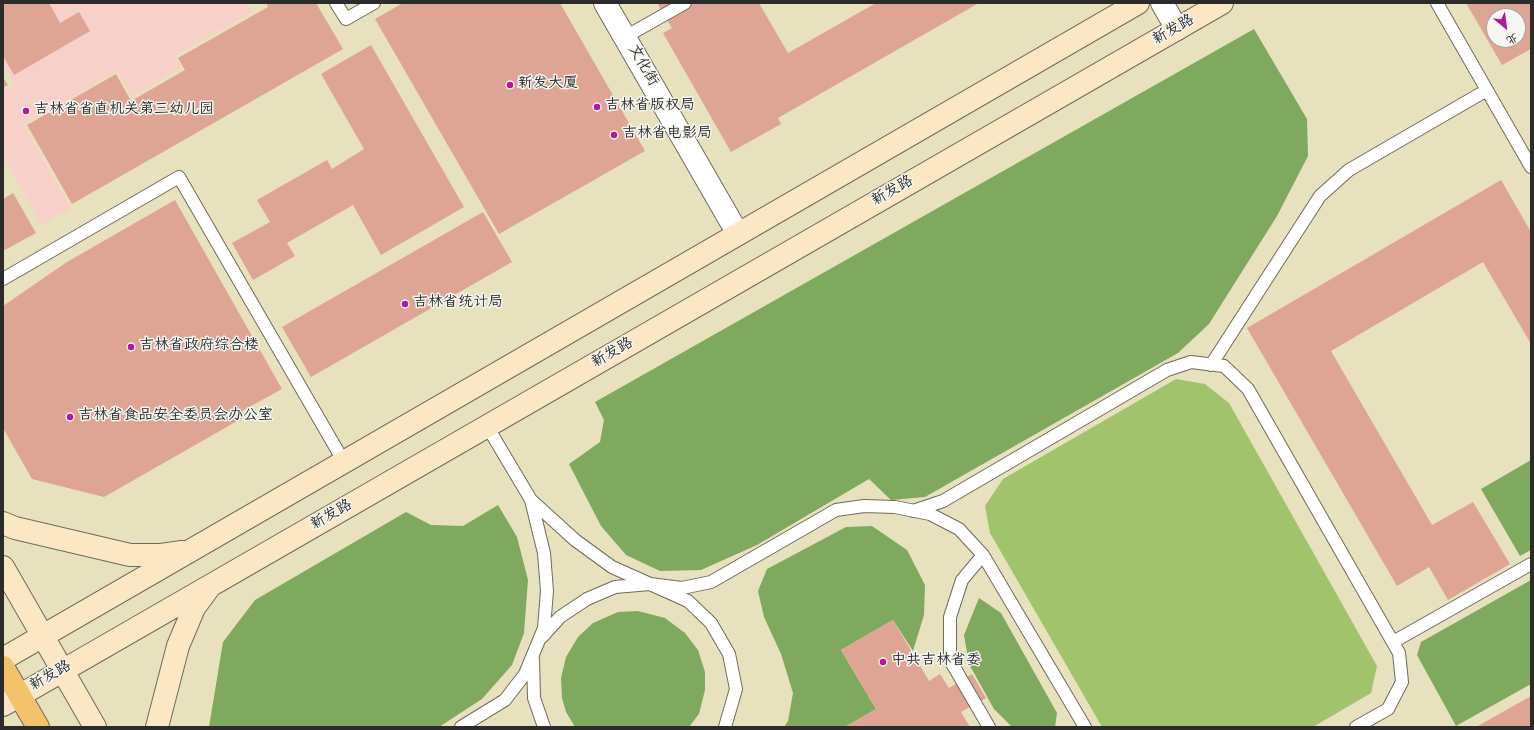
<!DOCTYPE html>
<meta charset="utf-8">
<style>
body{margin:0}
#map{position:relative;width:1534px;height:730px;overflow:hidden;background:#e8e1be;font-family:"Gochi Hand","LXGW WenKai TC",sans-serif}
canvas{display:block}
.frame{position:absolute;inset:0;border:4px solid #2b2b2b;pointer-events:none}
.north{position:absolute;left:1486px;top:8px;width:40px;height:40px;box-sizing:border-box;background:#f6f6f2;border:1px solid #a5a5a2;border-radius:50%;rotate:151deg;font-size:11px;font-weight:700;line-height:16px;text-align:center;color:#2b2b2b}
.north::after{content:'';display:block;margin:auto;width:14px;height:18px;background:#b5179e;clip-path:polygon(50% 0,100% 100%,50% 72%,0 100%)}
</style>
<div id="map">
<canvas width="1534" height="730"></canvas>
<div class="frame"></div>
<div class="north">北</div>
</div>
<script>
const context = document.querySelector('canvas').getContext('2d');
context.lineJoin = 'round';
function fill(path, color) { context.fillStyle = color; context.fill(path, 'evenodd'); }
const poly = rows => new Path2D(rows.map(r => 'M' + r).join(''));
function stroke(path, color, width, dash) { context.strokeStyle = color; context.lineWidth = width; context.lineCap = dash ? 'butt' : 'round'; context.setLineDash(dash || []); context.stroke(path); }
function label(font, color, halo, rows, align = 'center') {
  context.font = font + ' "Gochi Hand","LXGW WenKai TC",sans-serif'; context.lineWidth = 3; context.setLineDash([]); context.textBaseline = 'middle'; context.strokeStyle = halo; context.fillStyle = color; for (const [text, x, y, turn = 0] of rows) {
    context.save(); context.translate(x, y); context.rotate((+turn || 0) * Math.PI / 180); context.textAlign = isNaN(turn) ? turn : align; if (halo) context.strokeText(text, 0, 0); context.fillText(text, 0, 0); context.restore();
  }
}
const built = poly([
 [3,3,247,3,253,12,175,56,181,68,132,97,117,71,24,125,71,208,42,225,3,156,3,91,14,84,3,64]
]);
const green = poly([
 [1176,379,1205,384,1229,403,1377,666,1371,693,1313,727,1102,727,990,533,985,506,1003,479]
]);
const forest = poly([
 [1254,29,1307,119,1308,156,1277,216,1209,324,1178,353,925,497,891,500,869,479,757,545,701,570,660,571,626,555,601,526,569,464,600,442,604,420,595,402],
 [1531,460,1531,550,1520,556,1481,489],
 [498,505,517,537,528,580,524,633,512,665,482,699,439,727,209,727,223,642,255,600,406,512,431,525,463,526],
 [872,526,907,550,925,585,924,615,913,651,893,620,841,650,876,709,845,727,784,727,788,721,793,693,781,654,764,617,758,591,767,569,846,527],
 [1531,580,1531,684,1456,726,1417,655,1421,642],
 [979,598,1001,613,1057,713,1055,727,1012,727,994,709,969,664,964,635],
 [638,611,665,618,685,633,698,650,705,672,705,690,699,714,689,727,575,727,566,712,562,698,561,678,566,657,578,637,593,623,618,612]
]);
const building = poly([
 [3,3,49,3,60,23,79,12,90,31,14,75,3,56],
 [266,3,316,3,343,49,72,204,27,125,116,74,131,101,185,70,178,58,268,7],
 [403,3,560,3,645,151,499,234,375,19],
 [657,3,759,3,788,53,876,3,979,3,778,118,781,124,731,152,663,33,672,28],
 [1466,3,1531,3,1531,49,1502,65],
 [1494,16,1518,16,1518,40,1494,40],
 [371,45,464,207,381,255,353,205,287,243,295,256,253,280,232,243,270,222,257,200,327,160,332,169,364,149,321,74],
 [3,77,8,85,3,88],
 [1501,180,1531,232,1531,344,1483,262,1331,351,1432,525,1473,502,1510,564,1448,600,1429,567,1397,586,1247,328],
 [13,193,36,233,3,251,3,199],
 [175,200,282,389,242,411,246,416,104,497,32,479,3,428,3,306,67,262],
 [483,212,512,262,311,377,282,327],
 [893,620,929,681,940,674,949,688,972,674,986,698,961,712,970,727,845,727,876,709,841,650],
 [1531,696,1531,727,1476,727]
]);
const service = poly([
 [336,3,346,19,374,3],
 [1437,3,1531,167],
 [625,37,685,3],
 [3,279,179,177,344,462],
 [1211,365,1320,196,1349,170,1487,90],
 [531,500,575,540,612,567,650,584,682,588,711,582,836,510,864,506,895,507,930,514,959,529,983,555,1085,727],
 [913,511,943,501,1167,370,1191,362,1224,366,1248,389,1399,653,1402,682,1388,709,1356,727],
 [983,555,962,580,950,617,950,660,989,727],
 [542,637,560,617,587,599,615,587,650,584,688,601,711,623,729,654,736,689,725,727],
 [1393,642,1531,564],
 [533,659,534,698,544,727],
 [461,727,505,700,525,674,544,628,547,591,544,553,531,500,487,426]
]);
const tertiary = poly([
 [605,3,738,234],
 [1162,3,1177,29]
]);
const secondary = poly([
 [3,523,15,528,130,555,161,555,182,552],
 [3,567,95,727],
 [3,659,1138,3],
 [3,705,1222,3],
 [157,727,178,646,194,608,208,589]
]);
const primary = poly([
 [3,667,38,727]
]);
const markers = [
 [510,85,4,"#b5179e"],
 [597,107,4,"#b5179e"],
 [26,111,4,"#b5179e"],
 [614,135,4,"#b5179e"],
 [405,304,4,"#b5179e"],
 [131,347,4,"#b5179e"],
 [70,417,4,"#b5179e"],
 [883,662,4,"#b5179e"]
];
const streetNames = [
 ["新发路",1174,31,-30],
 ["文化街",642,66,60],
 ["新发路",893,192,-30],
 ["新发路",613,354,-30],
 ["新发路",332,516,-30],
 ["新发路",51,677,-30]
];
const poiNames = [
 ["新发大厦",518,85],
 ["吉林省版权局",605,107],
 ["吉林省省直机关第三幼儿园",34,111],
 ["吉林省电影局",622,135],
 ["吉林省统计局",413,304],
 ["吉林省政府综合楼",139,347],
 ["吉林省食品安全委员会办公室",78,417],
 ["中共吉林省委",891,662]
];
fill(built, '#f7d0ca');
fill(green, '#a0c36c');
fill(forest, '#80a960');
fill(building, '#dea594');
stroke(service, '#6d6b5e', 14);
stroke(tertiary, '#6d6b5e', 24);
stroke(secondary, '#6d6b5e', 24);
stroke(primary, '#6d6b5e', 24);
stroke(service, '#fff', 12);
stroke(tertiary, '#fff', 22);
stroke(secondary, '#fbe7c3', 22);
stroke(primary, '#f4c26a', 22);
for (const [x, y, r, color] of markers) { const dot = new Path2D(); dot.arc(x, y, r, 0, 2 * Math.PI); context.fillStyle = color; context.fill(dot); stroke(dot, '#f6f6f2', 1.5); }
label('15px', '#2b2b2b', '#f6f6f2', streetNames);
label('15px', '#2b2b2b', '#f6f6f2', poiNames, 'left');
</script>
